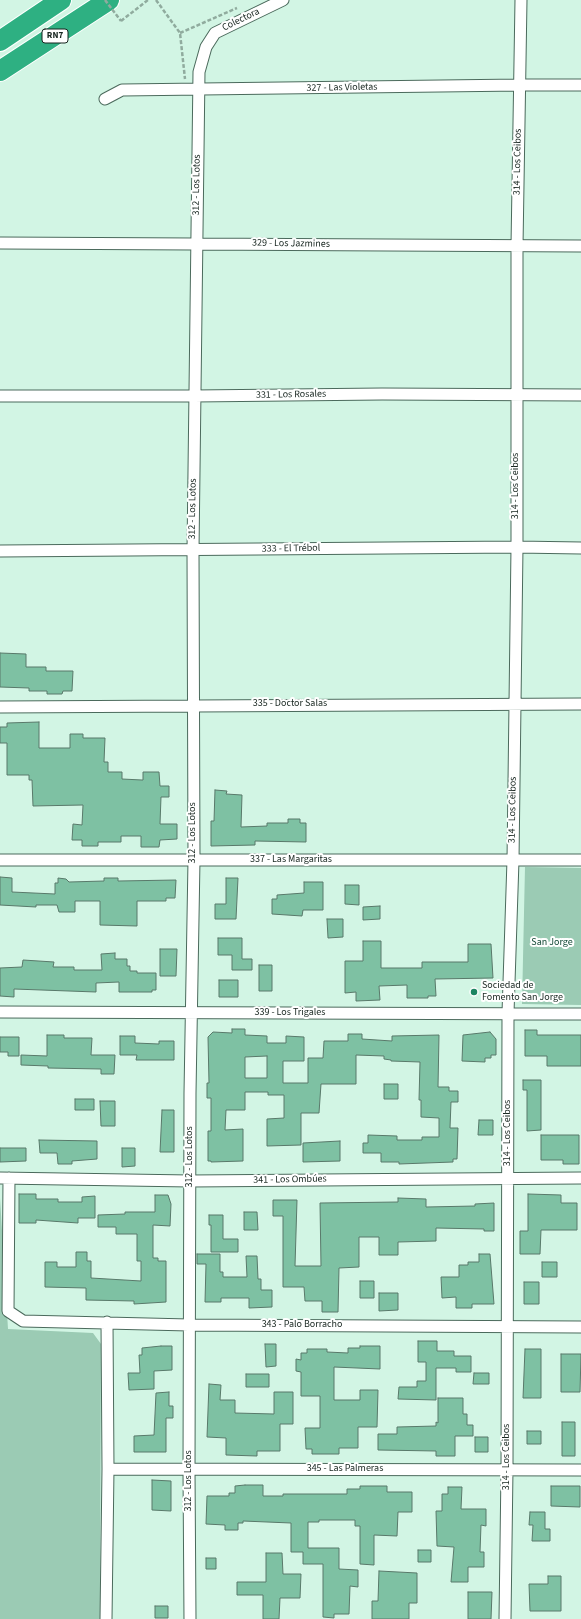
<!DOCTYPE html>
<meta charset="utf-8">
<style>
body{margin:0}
canvas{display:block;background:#d2f5e4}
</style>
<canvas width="581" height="1619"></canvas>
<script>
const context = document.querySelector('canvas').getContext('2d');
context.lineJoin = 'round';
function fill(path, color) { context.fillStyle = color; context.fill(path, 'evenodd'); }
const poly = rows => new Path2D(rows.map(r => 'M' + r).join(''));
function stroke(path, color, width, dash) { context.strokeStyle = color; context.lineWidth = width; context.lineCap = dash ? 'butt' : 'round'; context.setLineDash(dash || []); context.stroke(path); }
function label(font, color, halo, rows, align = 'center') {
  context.font = font + ' "Source Sans 3",sans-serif'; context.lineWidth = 4; context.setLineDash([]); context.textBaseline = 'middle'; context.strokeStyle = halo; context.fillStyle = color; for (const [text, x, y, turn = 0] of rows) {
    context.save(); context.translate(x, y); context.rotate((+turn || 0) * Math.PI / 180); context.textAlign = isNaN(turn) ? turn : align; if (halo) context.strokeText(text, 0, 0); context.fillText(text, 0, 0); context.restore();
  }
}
const green = poly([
 [525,867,581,868,581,1005,522,1004],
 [0,1198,8,1329,93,1333,101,1344,100,1619,0,1619]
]);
const building = poly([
 [0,653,26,654,26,667,46,667,46,671,73,671,72,691,63,691,62,694,47,694,47,691,29,691,29,688,0,687,0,653],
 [39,722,39,748,70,748,70,734,83,734,83,738,105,738,104,762,108,762,108,772,122,772,122,779,142,780,143,780,143,772,159,772,160,786,169,786,169,797,161,797,160,824,177,824,177,839,160,840,159,847,141,847,141,836,121,836,121,842,98,842,98,846,82,846,82,840,72,840,73,824,82,825,83,805,33,806,32,780,29,780,29,775,7,775,7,743,0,743,0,727,7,727,7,723,39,722],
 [215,790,227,791,226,794,242,795,241,827,267,826,267,823,288,823,288,819,300,819,300,823,306,823,306,842,255,841,255,845,211,846,211,821,214,821,215,790],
 [0,877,12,878,12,892,55,894,55,883,58,883,58,878,66,879,69,882,104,881,104,878,118,878,118,881,176,880,175,898,166,898,166,901,137,901,137,926,100,925,100,901,75,901,75,912,59,912,57,905,36,905,36,907,0,905,0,877],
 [226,878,238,878,236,919,215,919,215,904,226,904,226,878],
 [304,882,323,882,323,910,303,910,302,916,272,914,272,899,277,899,277,895,304,893,304,882],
 [345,885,359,885,359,905,345,904,345,885],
 [380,906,380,919,363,920,363,907,380,906],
 [327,919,343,919,343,937,328,938,327,919],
 [218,938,242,938,242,959,252,959,252,970,232,970,232,955,218,955,218,938],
 [363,941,381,941,381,968,422,968,422,962,468,962,468,944,491,944,493,978,435,979,436,996,428,996,428,998,407,998,407,985,379,986,380,1000,356,1001,356,992,345,993,345,961,363,961,363,941],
 [160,949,177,949,176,976,160,976,160,949],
 [115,953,115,959,127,959,127,966,130,966,130,971,137,971,137,973,156,973,156,990,152,990,152,992,119,992,119,982,96,983,96,992,14,989,14,997,0,996,0,968,22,967,23,960,54,962,53,967,74,967,74,970,102,970,101,954,115,953],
 [259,965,272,965,272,991,259,991,259,965],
 [219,980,238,980,238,997,219,997,219,980],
 [232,1029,245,1029,245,1035,267,1036,267,1043,286,1043,286,1036,304,1037,304,1061,283,1061,283,1083,308,1083,308,1058,323,1058,324,1041,348,1041,348,1034,362,1034,362,1039,392,1041,392,1036,439,1035,438,1087,449,1087,449,1091,458,1091,458,1102,451,1102,450,1128,458,1128,457,1159,453,1159,453,1162,399,1164,399,1162,381,1162,381,1153,363,1153,363,1143,368,1143,368,1135,397,1136,397,1140,422,1140,422,1137,439,1137,439,1118,421,1117,421,1100,419,1100,420,1062,391,1061,391,1060,384,1059,384,1056,356,1055,356,1084,321,1084,319,1113,301,1113,301,1145,267,1146,267,1119,284,1118,284,1095,268,1095,268,1092,245,1092,245,1110,226,1110,225,1130,243,1129,243,1161,211,1162,211,1161,208,1161,208,1131,211,1131,211,1098,207,1098,207,1083,209,1083,208,1037,213,1032,232,1033,232,1029],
 [267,1056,267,1078,245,1078,245,1057,267,1056],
 [525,1030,537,1030,537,1035,581,1035,581,1066,547,1066,547,1056,525,1056,525,1030],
 [490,1032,496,1039,496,1055,491,1055,491,1058,485,1058,485,1062,462,1061,463,1035,490,1032],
 [47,1035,64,1035,64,1038,92,1038,91,1055,115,1055,114,1074,101,1074,101,1069,48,1068,48,1066,21,1065,21,1055,47,1056,47,1035],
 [120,1036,135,1036,135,1043,159,1044,159,1041,174,1041,174,1060,136,1060,137,1055,120,1055,120,1036],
 [0,1037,19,1037,19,1056,8,1056,8,1052,0,1052,0,1037],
 [523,1080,541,1080,541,1130,527,1131,527,1090,523,1090,523,1080],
 [384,1084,398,1084,398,1099,384,1099,384,1084],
 [75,1099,94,1099,94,1110,75,1110,75,1099],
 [100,1101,115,1101,115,1126,101,1126,100,1101],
 [162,1110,174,1110,174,1152,160,1152,162,1110],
 [479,1120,493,1120,493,1135,478,1135,479,1120],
 [541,1135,579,1135,579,1164,563,1164,563,1160,541,1160,541,1135],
 [39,1140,97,1141,97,1159,72,1161,72,1164,58,1164,57,1153,40,1153,39,1140],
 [340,1141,340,1161,303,1162,303,1143,340,1141],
 [0,1148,26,1148,26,1161,0,1162,0,1148],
 [122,1148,135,1148,135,1166,122,1167,122,1148],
 [19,1194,36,1194,36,1199,58,1199,58,1202,82,1202,82,1197,95,1196,95,1218,78,1218,78,1223,36,1220,36,1223,19,1223,19,1194],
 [528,1194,561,1195,561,1203,577,1203,577,1230,541,1230,540,1254,520,1254,520,1231,528,1231,528,1194],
 [155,1195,168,1195,171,1204,170,1226,153,1225,153,1258,158,1258,158,1261,166,1261,166,1302,134,1304,134,1301,86,1300,86,1288,45,1287,45,1262,57,1262,57,1267,76,1267,76,1252,87,1252,87,1261,91,1261,91,1278,141,1281,141,1261,137,1261,137,1234,116,1234,116,1227,98,1227,98,1215,125,1214,125,1212,155,1212,155,1195],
 [398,1198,426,1199,426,1207,475,1206,475,1204,494,1203,494,1231,484,1231,484,1229,436,1228,436,1241,398,1242,398,1255,379,1255,379,1237,359,1237,359,1267,339,1268,338,1312,322,1312,322,1301,305,1301,304,1287,283,1287,283,1216,273,1216,273,1200,297,1200,295,1266,321,1266,320,1203,398,1202,398,1198],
 [244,1212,257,1212,258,1230,244,1230,244,1212],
 [209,1215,223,1215,223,1239,238,1239,238,1252,211,1252,211,1225,209,1225,209,1215],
 [197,1254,220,1254,220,1272,223,1272,223,1277,247,1277,246,1256,257,1256,258,1279,261,1279,261,1290,272,1290,272,1307,249,1308,249,1298,221,1298,221,1302,205,1302,206,1264,197,1264,197,1254],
 [479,1254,490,1254,494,1304,472,1304,472,1308,456,1308,456,1297,442,1298,441,1277,459,1277,459,1265,468,1265,468,1262,479,1262,479,1254],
 [542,1262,557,1262,557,1277,542,1277,542,1262],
 [360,1281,374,1281,374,1298,360,1298,360,1281],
 [524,1282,539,1282,539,1304,524,1304,524,1282],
 [379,1293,398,1293,398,1310,379,1311,379,1293],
 [418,1341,437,1341,437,1351,454,1351,454,1356,471,1356,471,1372,456,1372,456,1368,436,1368,436,1400,398,1399,399,1387,417,1387,417,1381,426,1381,426,1362,418,1362,418,1341],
 [265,1344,276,1344,276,1366,266,1367,265,1344],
 [161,1346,172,1346,172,1370,154,1371,154,1389,129,1390,128,1373,140,1373,139,1355,142,1355,142,1348,161,1346],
 [360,1346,380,1346,380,1369,334,1367,334,1400,360,1400,360,1390,378,1390,377,1427,358,1427,358,1448,339,1448,339,1454,312,1454,312,1449,306,1449,305,1428,320,1428,320,1396,301,1396,301,1372,296,1371,296,1359,301,1360,301,1353,307,1353,307,1349,327,1349,327,1352,348,1353,348,1348,360,1348,360,1346],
 [525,1349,541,1349,541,1398,523,1398,525,1349],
 [561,1354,581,1354,580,1392,561,1392,561,1354],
 [474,1373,489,1373,489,1384,473,1384,474,1373],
 [246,1374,269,1374,269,1387,246,1387,246,1374],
 [209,1384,221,1385,220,1400,235,1400,235,1413,274,1414,274,1392,293,1392,293,1424,280,1424,280,1451,257,1451,257,1456,226,1455,226,1438,207,1437,209,1384],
 [169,1392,169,1406,173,1406,173,1418,166,1418,166,1452,134,1452,134,1436,154,1435,156,1393,169,1392],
 [438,1398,463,1398,463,1414,467,1414,467,1425,473,1425,473,1436,455,1436,455,1456,436,1456,436,1451,378,1450,378,1434,397,1434,397,1427,436,1426,436,1422,438,1423,438,1398],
 [562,1422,575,1422,575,1456,562,1456,562,1422],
 [527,1431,541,1431,541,1444,527,1444,527,1431],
 [475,1437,488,1437,488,1452,475,1452,475,1437],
 [152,1480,171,1481,171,1511,152,1510,152,1480],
 [245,1485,263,1485,263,1496,283,1496,283,1494,347,1494,347,1489,360,1489,360,1486,387,1486,387,1492,412,1492,412,1512,398,1512,397,1536,374,1535,374,1565,360,1564,360,1526,355,1526,355,1520,319,1520,319,1522,308,1522,308,1548,339,1548,339,1569,358,1570,358,1587,350,1586,349,1614,334,1614,334,1618,323,1617,323,1564,303,1564,303,1552,291,1552,291,1523,243,1521,243,1523,238,1523,238,1530,225,1530,225,1525,206,1524,207,1496,229,1496,229,1493,235,1493,235,1486,245,1485],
 [551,1486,580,1486,580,1507,551,1506,551,1486],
 [448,1487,462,1487,461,1509,486,1509,486,1526,481,1525,480,1552,484,1552,484,1567,468,1567,468,1582,451,1582,454,1547,437,1546,436,1511,442,1511,442,1494,448,1494,448,1487],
 [530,1512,545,1512,545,1529,550,1529,550,1541,532,1541,533,1525,529,1525,530,1512],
 [418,1550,431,1550,431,1562,418,1562,418,1550],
 [266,1553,282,1553,283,1574,301,1574,300,1598,280,1598,279,1619,263,1619,263,1595,237,1595,237,1582,266,1582,266,1553],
 [206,1558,216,1558,216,1569,206,1569,206,1558],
 [379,1571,417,1573,417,1603,409,1603,409,1619,372,1619,372,1601,378,1601,379,1571],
 [548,1576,561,1576,561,1611,530,1611,529,1584,548,1584,548,1576],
 [468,1592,492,1592,491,1619,468,1619,468,1592],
 [155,1606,168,1606,168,1618,155,1618,155,1606]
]);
const path = poly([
 [156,0,180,33,185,79],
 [121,21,148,0],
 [180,33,237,8]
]);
const minor = poly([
 [105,99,122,90,520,85,581,85],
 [0,243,581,246],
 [0,396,194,396,382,394,581,395],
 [0,551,517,547,581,548],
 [0,707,581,704],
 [0,860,581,860],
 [0,1012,581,1014],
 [0,1178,190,1181,581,1178],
 [9,1178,8,1311,23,1321,189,1325,581,1327],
 [108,1469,581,1470],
 [106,1619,108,1469,107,1322],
 [190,1619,189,1470,190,1093,194,860,193,550,199,72,206,47,215,33,283,0],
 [505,1619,507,1469,508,1013,513,860,517,547,517,246,521,0]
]);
const motorway = poly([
 [0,41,61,0],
 [0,71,109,0]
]);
const pathBridge = poly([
 [105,0,121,21]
]);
const markers = [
 [474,992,4,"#1b8561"]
];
const shields = [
 [55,36,26]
];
const shieldNames = [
 ["RN7",55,36]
];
const streetNames = [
 ["Colectora",241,20,-26],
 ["327 - Las Violetas",342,88,-1],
 ["314 - Los Ceibos",518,162,-89],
 ["312 - Los Lotos",197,185,-89],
 ["329 - Los Jazmines",291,244,1],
 ["331 - Los Rosales",291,395,-1],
 ["314 - Los Ceibos",516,486,-90],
 ["312 - Los Lotos",193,509,-89],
 ["333 - El Trébol",291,549,-1],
 ["335 - Doctor Salas",290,704],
 ["314 - Los Ceibos",513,810,-89],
 ["312 - Los Lotos",193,833,-90],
 ["337 - Las Margaritas",291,860],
 ["339 - Los Trigales",290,1013],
 ["314 - Los Ceibos",508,1133,-90],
 ["312 - Los Lotos",190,1157,-90],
 ["341 - Los Ombúes",290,1180,-1],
 ["343 - Palo Borracho",302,1325],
 ["314 - Los Ceibos",507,1457,-90],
 ["345 - Las Palmeras",345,1469],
 ["312 - Los Lotos",189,1481,-90]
];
const parkNames = [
 ["San Jorge",552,943]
];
const poiNames = [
 ["Sociedad de",482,986],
 ["Fomento San Jorge",482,998]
];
fill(green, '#9bcbb4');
fill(building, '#7ec1a3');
stroke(building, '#59796a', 1);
stroke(minor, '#4b6a5c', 13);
stroke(motorway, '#fff', 22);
stroke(path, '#90ab9e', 2.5, [4, 2]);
stroke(minor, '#fff', 11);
stroke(motorway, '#2eb082', 20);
stroke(pathBridge, '#90ab9e', 2.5, [4, 2]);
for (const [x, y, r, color] of markers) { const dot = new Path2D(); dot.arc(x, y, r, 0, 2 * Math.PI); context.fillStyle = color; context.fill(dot); stroke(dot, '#fff', 1.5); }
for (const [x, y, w] of shields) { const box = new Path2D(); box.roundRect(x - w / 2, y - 7, w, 14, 3); context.fillStyle = '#fff'; context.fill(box); stroke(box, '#17251f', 1); }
label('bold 9px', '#17251f', null, shieldNames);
label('10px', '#17251f', '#fff', streetNames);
label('10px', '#104733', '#fff', parkNames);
label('10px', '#17251f', '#fff', poiNames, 'left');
</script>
